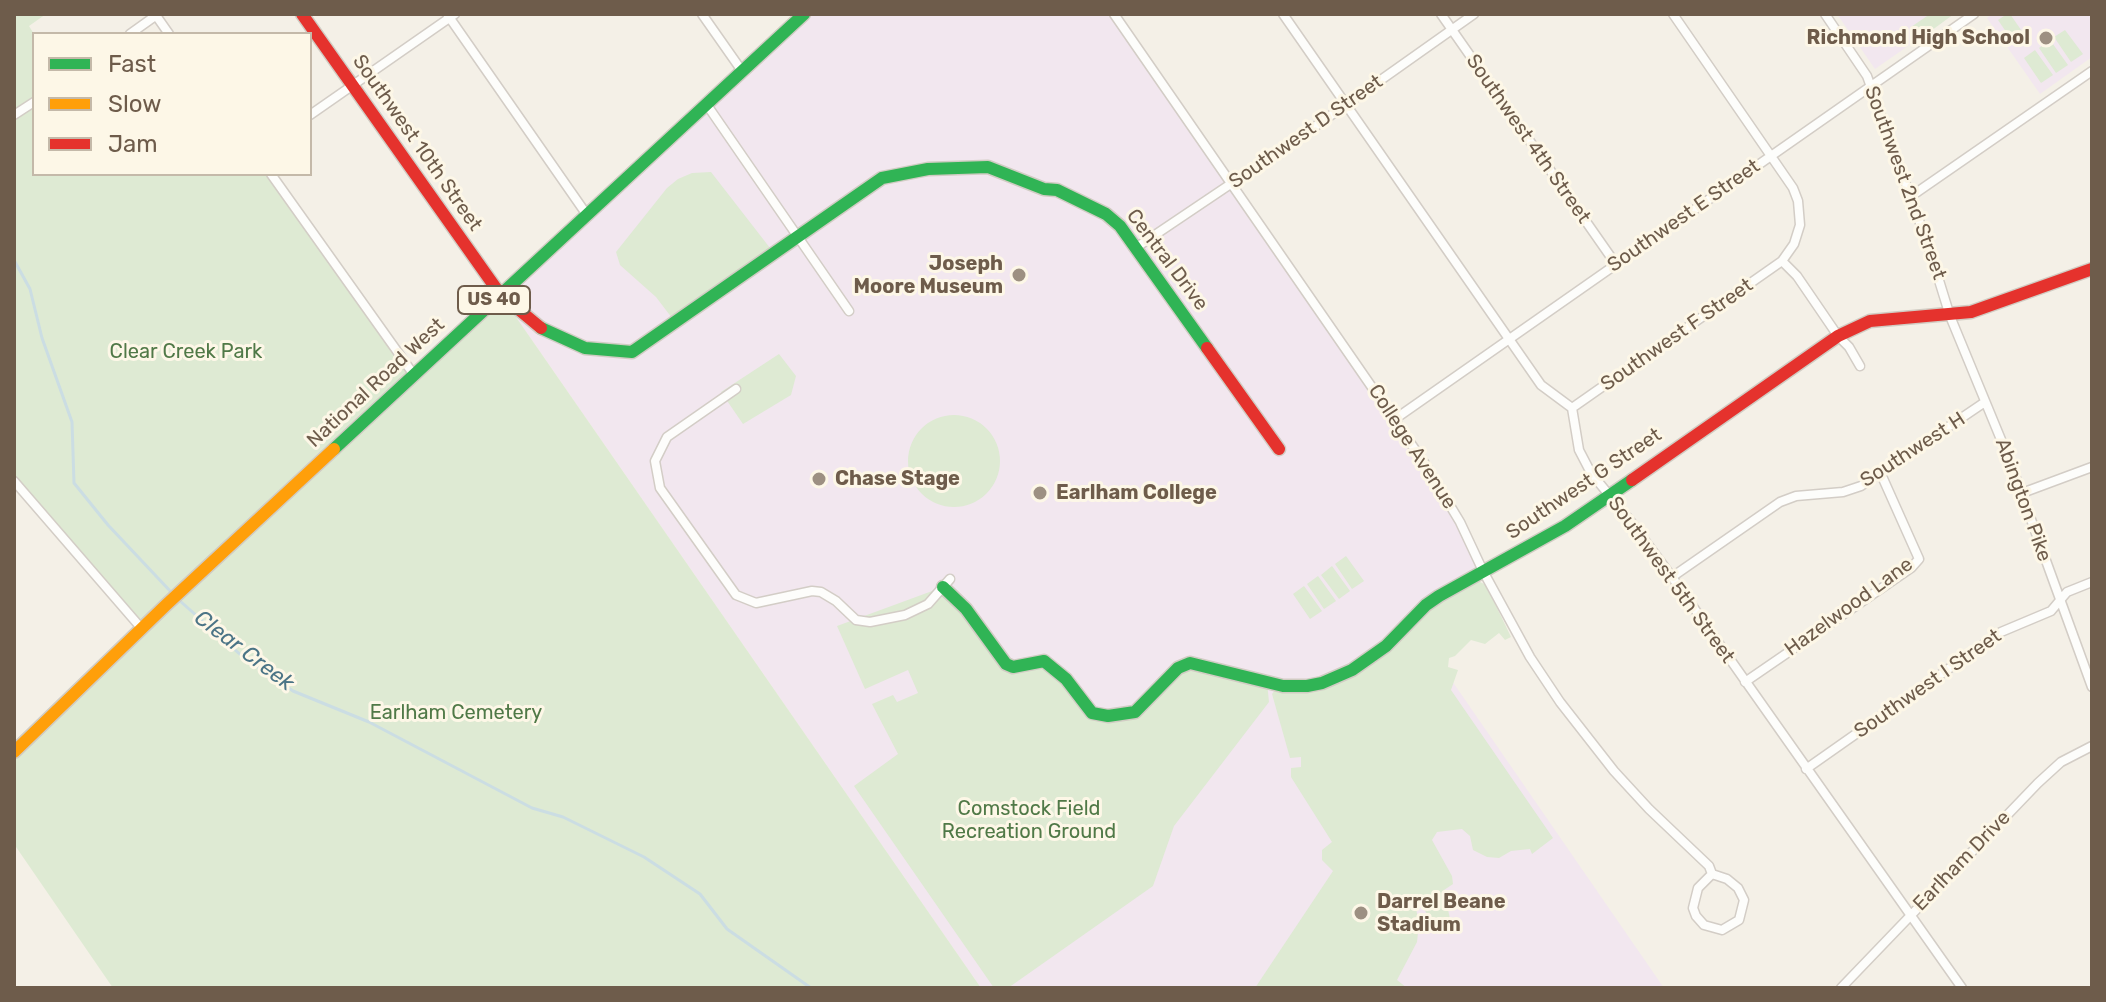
<!DOCTYPE html>
<style>
body{margin:0}
#map{position:relative;width:2106px;height:1002px;overflow:hidden;background:#f4f0e7;font-family:Rubik,sans-serif}
canvas{display:block}
.frame{position:absolute;inset:0;border:16px solid #6e5c4b;pointer-events:none}
.legend{position:absolute;left:32px;top:32px;width:280px;height:144px;box-sizing:border-box;background:#fdf7e7;border:2px solid #c4b9a9;margin:0;padding:10px 14px;list-style:none;font-size:24px;color:#6e5c4b}
.legend li{display:flex;align-items:center;gap:16px;height:40px}
.legend b{width:40px;border:2px solid #c4b9a9}
</style>
<div id="map">
<canvas width="2106" height="1002"></canvas>
<div class="frame"></div>
<ul class="legend">
<li><b style="height:10px;background:#30b455"></b>Fast</li>
<li><b style="height:10px;background:#ff9f0a"></b>Slow</li>
<li><b style="height:10px;background:#e5322d"></b>Jam</li>
</ul>
</div>
<script>
const context = document.querySelector('canvas').getContext('2d');
context.lineJoin = 'round';
function fill(path, color) { context.fillStyle = color; context.fill(path, 'evenodd'); }
const poly = rows => new Path2D(rows.map(r => 'M' + r).join(''));
function stroke(path, color, width, dash) { context.strokeStyle = color; context.lineWidth = width; context.lineCap = dash ? 'butt' : 'round'; context.setLineDash(dash || []); context.stroke(path); }
function label(font, color, halo, rows, align = 'center') {
  context.font = font + ' Rubik,sans-serif'; context.lineWidth = 6; context.setLineDash([]); context.textBaseline = 'middle'; context.strokeStyle = halo; context.fillStyle = color; for (const [text, x, y, turn = 0] of rows) {
    context.save(); context.translate(x, y); context.rotate((+turn || 0) * Math.PI / 180); context.textAlign = isNaN(turn) ? turn : align; if (halo) context.strokeText(text, 0, 0); context.fillText(text, 0, 0); context.restore();
  }
}
const education = poly([
 [804,14,1114,14,1425,464,1483,571,1410,620,1664,988,981,988,500,294],
 [1837,14,1954,14,1875,69],
 [1992,14,2092,14,2092,57,2040,94,1987,18]
]);
const green = poly([
 [14,14,46,14,29,26,34,34,34,174,271,174,414,375,500,294,981,988,113,988,14,844,14,752,142,629,14,481],
 [1930,14,1954,14,1924,36,1916,34,1911,27],
 [2007,14,2010,14,2026,37,2015,45,1998,20],
 [2065,30,2083,54,2071,62,2054,37],
 [2050,40,2068,65,2056,73,2039,48],
 [2035,50,2053,75,2041,83,2024,58],
 [711,172,770,248,672,318,656,297,620,265,616,252,667,188,678,179,692,173],
 [779,354,796,376,791,395,743,424,721,392],
 '908 461a46 46 0 1 1 92 0a46 46 0 1 1-92 0Z',
 [1346,556,1364,581,1352,589,1335,564],
 [1332,566,1350,591,1339,599,1321,575],
 [1318,576,1336,601,1324,609,1307,584],
 [1478,581,1486,585,1511,637,1505,640,1499,633,1485,644,1471,640,1455,656,1449,658,1448,667,1458,670,1451,690,1553,838,1532,854,1530,849,1511,851,1499,858,1487,857,1473,850,1470,836,1462,829,1437,832,1432,840,1452,876,1453,884,1444,890,1450,919,1441,929,1434,927,1418,898,1415,903,1419,924,1417,942,1397,980,1407,988,1255,988,1333,871,1322,860,1322,850,1332,842,1291,777,1291,768,1301,767,1301,757,1290,758,1272,694,1276,689,1323,687,1444,598],
 [1304,586,1322,611,1310,619,1293,594],
 [943,587,1006,664,1044,661,1092,713,1135,712,1190,663,1267,682,1269,702,1174,826,1153,886,1008,988,994,988,854,786,898,754,872,704,893,695,897,702,918,693,908,670,865,689,837,626]
]);
const stream = poly([
 [14,260,30,289,42,338,72,422,74,483,108,525,172,593],
 [180,601,242,656,293,691,369,722,532,808,563,817,644,857,700,894,727,929,811,988]
]);
const street = poly([
 [155,14,169,34],
 [447,14,587,215],
 [702,14,742,71],
 [1114,14,1425,464,1460,522,1483,571,1530,657,1560,702,1614,771,1649,809,1709,866,1712,874],
 [1283,14,1541,385,1572,408,1579,450,1591,473,1629,519,1672,577,1962,988],
 [1441,14,1615,263],
 [1825,14,1867,76,1929,248,1950,316,2009,459,2092,687],
 [130,34,158,14],
 [707,105,849,311],
 [14,115,34,102],
 [310,115,455,14],
 [271,174,414,375],
 [1910,197,2092,71],
 [1137,247,1296,140,1474,14],
 [1782,261,1797,276,1838,336,1849,347,1860,366],
 [736,389,667,437,655,461,660,488,736,595,756,603,812,591,821,592,836,601,856,620,870,622,905,615,928,604,950,579],
 [1572,408,1782,261,1794,244,1800,225,1798,201,1793,188,1673,14],
 [1395,419,1974,14],
 [14,481,142,629],
 [2022,493,2092,467],
 [1672,577,1780,502,1796,496,1843,492,1861,486,1985,402],
 [1745,682,1911,568,1919,559,1881,474],
 [1806,769,2001,632,2051,611,2067,592,2092,582],
 [1712,874,1727,879,1738,888,1744,900,1739,920,1722,930,1704,925,1696,916,1693,908,1698,888,1712,874],
 [1841,988,2038,783,2061,762,2092,746]
]);
const fast = poly([
 [541,328,585,348,632,352,882,178,928,169,988,167,1044,189,1057,190,1106,214,1120,226,1207,348],
 [334,449,804,14],
 [943,587,966,609,1006,664,1013,667,1044,661,1066,679,1092,713,1108,716,1135,712,1178,668,1190,663,1283,686,1307,686,1322,683,1352,670,1386,646,1426,605,1439,596,1565,526,1632,480]
]);
const slow = poly([
 [14,752,166,605,334,449]
]);
const jam = poly([
 [302,14,500,294,541,328],
 [1207,348,1279,449],
 [1632,480,1838,336,1870,321,1971,312,2092,269]
]);
const markers = [
 [2046,38,8,"#9d9082"],
 [1019,275,8,"#9d9082"],
 [819,479,8,"#9d9082"],
 [1040,493,8,"#9d9082"],
 [1361,913,8,"#9d9082"]
];
const shields = [
 [494,300,72]
];
const shieldNames = [
 ["US 40",494,300]
];
const poiNames = [
 ["Richmond High School",2030,38,"right"],
 ["Joseph",1003,264,"right"],
 ["Moore Museum",1003,287,"right"],
 ["Chase Stage",835,479],
 ["Earlham College",1056,493],
 ["Darrel Beane",1377,902],
 ["Stadium",1377,925]
];
const streetNames = [
 ["Southwest D Street",1306,132,-35],
 ["Southwest 4th Street",1528,139,55],
 ["Southwest 10th Street",417,143,55],
 ["Southwest 2nd Street",1905,183,70],
 ["Southwest E Street",1684,216,-35],
 ["Central Drive",1167,260,53],
 ["Southwest F Street",1677,335,-35],
 ["National Road West",376,383,-43],
 ["College Avenue",1412,447,57],
 ["Southwest H",1913,450,-33],
 ["Southwest G Street",1584,484,-34],
 ["Abington Pike",2023,500,70],
 ["Southwest 5th Street",1671,580,54],
 ["Hazelwood Lane",1849,607,-36],
 ["Southwest I Street",1928,684,-35],
 ["Earlham Drive",1962,861,-46]
];
const parkNames = [
 ["Clear Creek Park",186,352],
 ["Earlham Cemetery",456,713],
 ["Comstock Field",1029,809],
 ["Recreation Ground",1029,832]
];
const waterNames = [
 ["Clear Creek",244,651,37]
];
fill(education, '#f2e7ef');
fill(green, '#deead3');
stroke(stream, '#cbdde3', 3);
stroke(street, '#d3cdc6', 11);
stroke(fast, '#d1ccc3', 15);
stroke(slow, '#d1ccc3', 15);
stroke(jam, '#d1ccc3', 15);
stroke(street, '#fdfdfb', 8);
stroke(fast, '#30b455', 12);
stroke(slow, '#ff9f0a', 12);
stroke(jam, '#e5322d', 12);
for (const [x, y, r, color] of markers) { const dot = new Path2D(); dot.arc(x, y, r, 0, 2 * Math.PI); context.fillStyle = color; context.fill(dot); stroke(dot, '#fdf7e7', 3); }
for (const [x, y, w] of shields) { const box = new Path2D(); box.roundRect(x - w / 2, y - 14, w, 28, 6); context.fillStyle = '#fdf7e7'; context.fill(box); stroke(box, '#6e5c4b', 2); }
label('bold 18px', '#6e5c4b', null, shieldNames);
label('bold 20px', '#6e5c4b', '#fdf7e7', poiNames, 'left');
label('20px', '#6e5c4b', '#fdf7e7', streetNames);
label('20px', '#507947', '#fdf7e7', parkNames);
label('italic 22px', '#4b7486', '#fdf7e7', waterNames);
</script>
